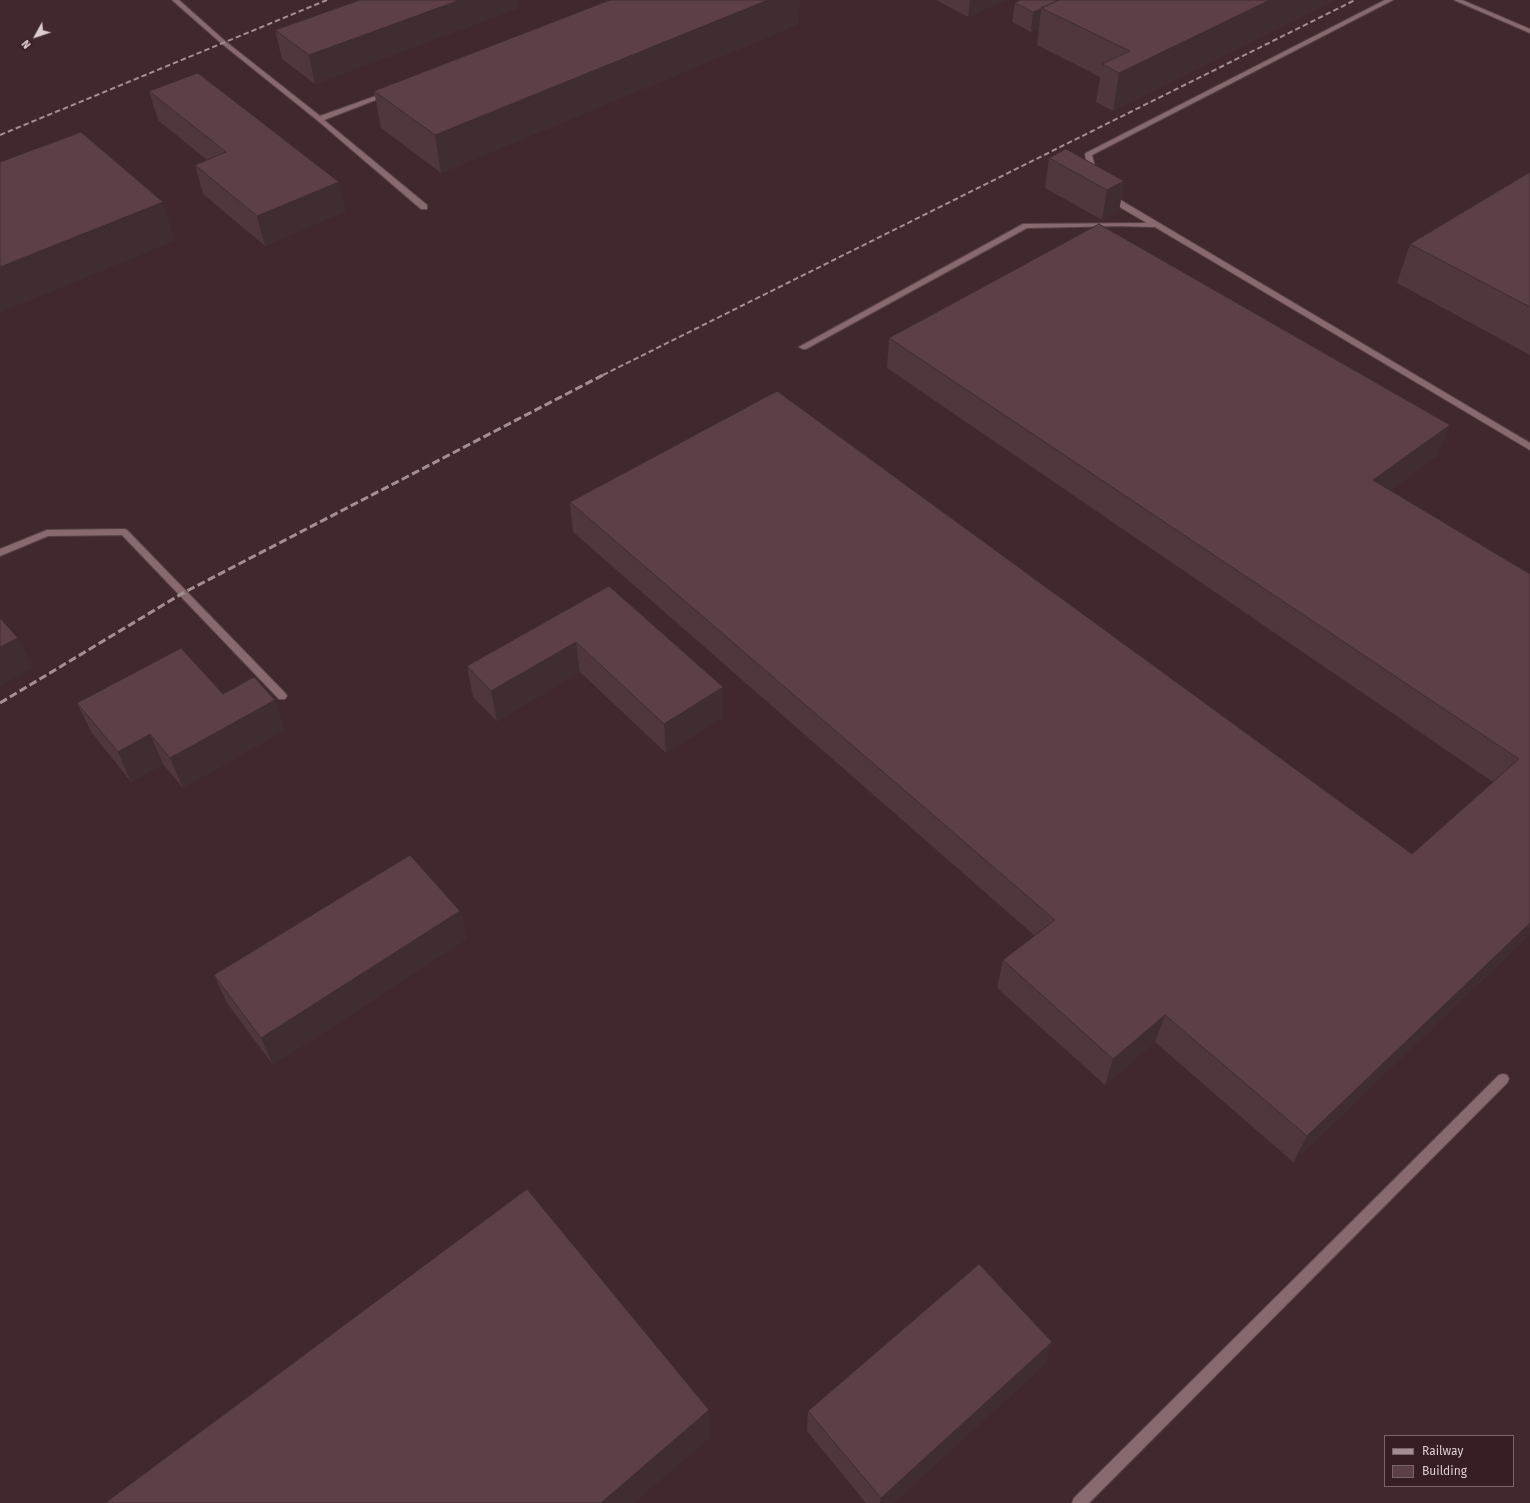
<!DOCTYPE html>
<style>
body{margin:0}
#map{position:relative;width:1530px;height:1503px;overflow:hidden;background:#41282c;font-family:"Fira Sans",sans-serif}
canvas{display:block}
.legend{position:absolute;left:1384px;top:1435px;width:130px;height:52px;box-sizing:border-box;background:#361e22;border:1px solid #7a6468;margin:0;padding:5px 7px;list-style:none;font-size:12px;color:#dfced0}
.legend li{display:flex;align-items:center;gap:8px;height:20px}
.legend b{width:20px;border:1px solid #7a6468}
.north{position:absolute;left:16px;top:16px;width:40px;height:40px;-webkit-text-stroke:3px #361e22;paint-order:stroke;rotate:230deg;font-size:11px;font-weight:700;line-height:16px;text-align:center;color:#dfced0}
.north::after{content:'';display:block;margin:auto;width:14px;height:18px;background:#dfced0;clip-path:polygon(50% 0,100% 100%,50% 72%,0 100%)}
</style>
<div id="map">
<canvas width="1530" height="1503"></canvas>
<ul class="legend">
<li><b style="height:5px;background:#a38f92"></b>Railway</li>
<li><b style="height:11px;background:#5c4045"></b>Building</li>
</ul>
<div class="north">N</div>
</div>
<script>
const context = document.querySelector('canvas').getContext('2d');
context.lineJoin = 'round';
const poly = rows => new Path2D(rows.map(r => 'M' + r).join(''));
function stroke(path, color, width, dash) { context.strokeStyle = color; context.lineWidth = width; context.lineCap = dash ? 'butt' : 'round'; context.setLineDash(dash || []); context.stroke(path); }
function fill(path, color) { context.fillStyle = color; context.fill(path, 'evenodd'); }
const service = poly([
 [172,0,179,0,225,41,320,116,387,92,391,92,391,94,324,120,427,205,427,209,421,209,317,120,221,43,172,0],
 [1385,0,1393,0,1092,155,1097,175,1093,177,1089,175,1085,154,1086,153,1385,0],
 [1454,0,1462,0,1530,29,1530,33,1454,0],
 [1106,195,1112,195,1530,443,1530,450,1155,227,1119,226,1027,228,806,349,803,349,799,347,1023,224,1147,223,1106,199,1106,195],
 [124,529,127,530,285,693,287,696,285,699,279,699,122,535,48,536,0,556,0,549,47,530,124,529],
 [1503,1074,1507,1075,1509,1079,1507,1083,1089,1503,1072,1503,1074,1498,1499,1075,1503,1074]
]);
const railFar1 = poly([
 [0,135,327,0],
 [603,375,1355,0]
]);
const rail = poly([
 [0,703,183,593,605,374]
]);
const wall = poly([
 [360,0,518,0,519,8,315,84,282,59,275,30],
 [936,0,1007,0,968,17],
 [1335,0,1113,111,1096,102,1100,77,1037,45,1039,28,1031,32,1012,22,1015,3],
 [799,24,441,173,381,128,374,91],
 [149,91,346,211,265,246,203,194,195,165,207,160,158,120],
 [1049,158,1124,181,1119,211,1102,220,1045,188],
 [1530,172,1530,355,1397,283,1410,244],
 [889,338,1438,455,1390,490,1530,574,1530,934,1293,1162,1155,1042,1105,1085,997,988,1003,960,1035,936,573,532,570,502,1412,854,1493,782,887,368],
 [609,586,723,687,723,717,666,753,580,672,497,721,473,697,467,666],
 [223,694,285,730,183,788,163,764,131,782,92,733,77,703],
 [460,911,467,939,273,1065,227,1003,214,975],
 [1052,1342,1045,1364,893,1503,866,1503,807,1431,808,1411]
]);
const shadedWall = poly([
 [460,0,518,0,519,8,315,84,309,55],
 [768,0,800,0,799,24,441,173,435,135],
 [970,0,1007,0,968,17],
 [1270,0,1335,0,1113,111,1119,73],
 [1041,9,1039,28,1031,32,1033,12],
 [1124,181,1119,211,1102,220,1107,190],
 [339,182,346,211,265,246,257,216],
 [163,202,175,241,0,313,0,267],
 [1450,425,1438,455,1362,510,1373,480],
 [18,638,33,668,0,686,0,647],
 [576,642,580,672,497,721,491,691],
 [723,687,723,717,666,753,664,724],
 [275,700,285,730,183,788,170,758],
 [150,734,163,764,131,782,118,752],
 [460,911,467,939,273,1065,261,1038],
 [1530,923,1530,934,1293,1162,1307,1136],
 [1165,1015,1155,1042,1105,1085,1113,1059],
 [1052,1342,1045,1364,893,1503,880,1503,881,1498],
 [709,1410,711,1437,634,1503,601,1503]
]);
const building = poly([
 [360,0,460,0,309,55,275,30,360,0],
 [610,0,768,0,435,135,374,91,610,0],
 [1020,0,1059,0,1041,8,1041,9,1033,12,1015,3,1020,0],
 [1059,0,1270,0,1119,73,1102,64,1130,51,1041,8,1059,0],
 [198,73,339,182,257,216,195,165,226,152,149,91,198,73],
 [81,132,163,202,0,267,0,162,81,132],
 [1066,149,1124,181,1107,190,1049,158,1066,149],
 [1530,172,1530,307,1410,244,1530,172],
 [1099,224,1450,425,1373,480,1530,574,1530,923,1307,1136,1165,1015,1113,1059,1003,960,1055,920,570,502,777,391,1412,854,1519,759,889,338,1099,224],
 [609,586,723,687,664,724,576,642,491,691,467,666,609,586],
 [0,618,18,638,0,647,0,618],
 [181,648,223,694,254,677,275,700,170,758,150,734,118,752,77,703,181,648],
 [410,855,460,911,261,1038,214,975,410,855],
 [527,1189,709,1410,601,1503,105,1503,527,1189],
 [979,1264,1052,1342,881,1498,808,1411,979,1264]
]);
stroke(service, '#5b4549', 2);
fill(service, '#886a6e');
stroke(railFar1, '#a38f92', 2, [5.5, 3]);
stroke(rail, '#a38f92', 3, [8, 3.5]);
fill(wall, '#4f373b');
fill(shadedWall, '#402d30');
fill(building, '#5c4045');
stroke(building, '#402d30', 1);
</script>
